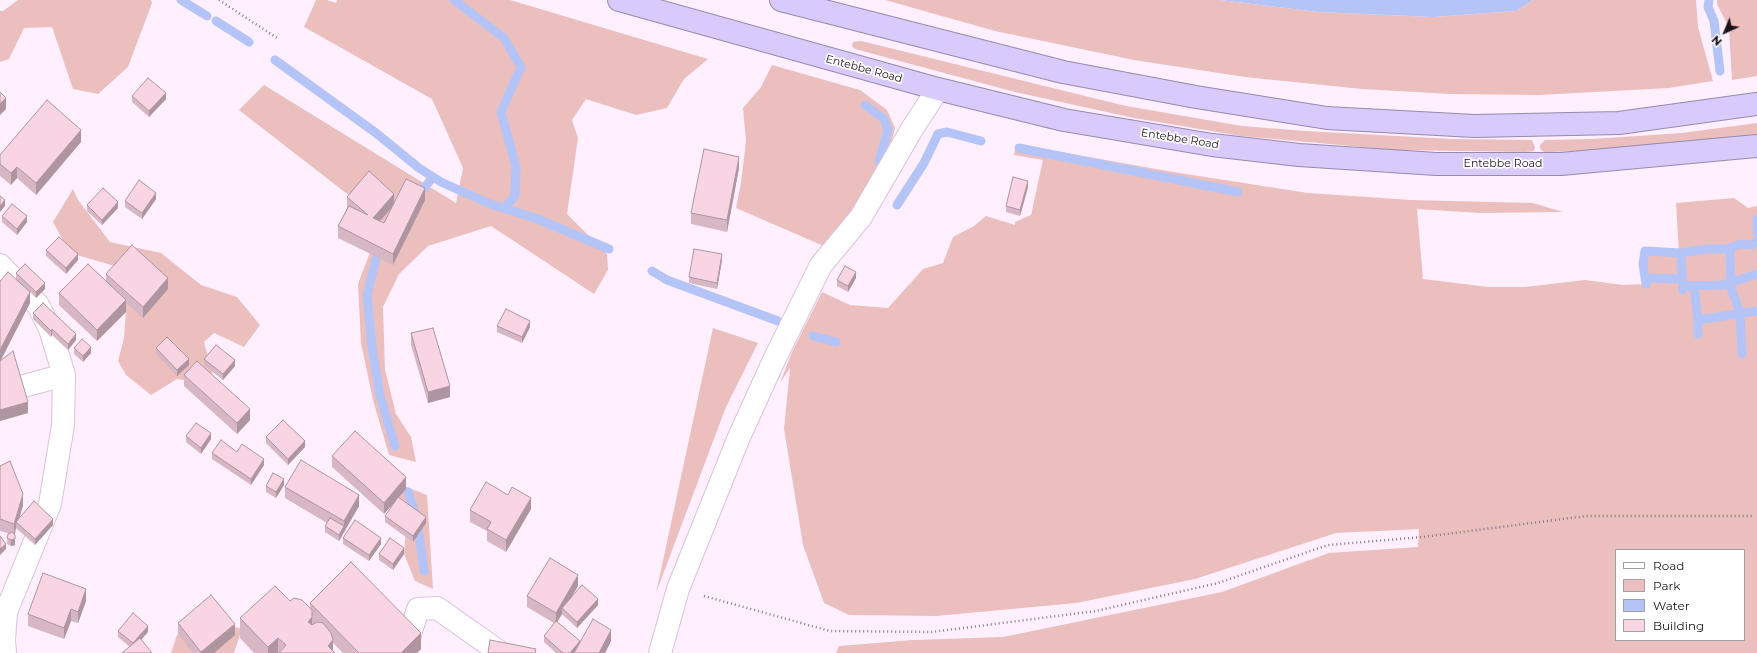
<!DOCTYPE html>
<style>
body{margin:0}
#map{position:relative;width:1757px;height:653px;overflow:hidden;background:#ffefff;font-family:Montserrat,sans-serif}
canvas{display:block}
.legend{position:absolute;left:1615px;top:549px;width:130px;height:92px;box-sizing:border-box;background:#fff;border:1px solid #a4a0a4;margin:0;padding:5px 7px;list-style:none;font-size:12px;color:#1b121b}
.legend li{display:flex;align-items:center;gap:8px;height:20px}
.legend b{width:20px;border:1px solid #a4a0a4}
.north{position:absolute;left:1705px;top:12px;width:40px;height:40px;-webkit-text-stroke:3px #fff;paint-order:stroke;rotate:224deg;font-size:11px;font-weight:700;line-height:16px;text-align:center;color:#1b121b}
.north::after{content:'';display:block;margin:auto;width:14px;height:18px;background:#1b121b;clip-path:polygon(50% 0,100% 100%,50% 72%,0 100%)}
</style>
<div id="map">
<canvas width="1757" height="653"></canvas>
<ul class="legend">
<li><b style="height:5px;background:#fff"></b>Road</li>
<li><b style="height:11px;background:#ecbfbf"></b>Park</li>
<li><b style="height:11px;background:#b5c4f7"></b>Water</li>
<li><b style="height:11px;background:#f9d5e3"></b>Building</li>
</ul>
<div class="north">N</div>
</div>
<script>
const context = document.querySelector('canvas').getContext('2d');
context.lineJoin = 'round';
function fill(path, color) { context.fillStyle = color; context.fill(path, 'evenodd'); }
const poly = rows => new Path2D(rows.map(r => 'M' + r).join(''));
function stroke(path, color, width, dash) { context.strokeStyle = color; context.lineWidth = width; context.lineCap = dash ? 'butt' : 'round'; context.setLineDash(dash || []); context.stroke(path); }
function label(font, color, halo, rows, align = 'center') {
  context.font = font + ' Montserrat,sans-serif'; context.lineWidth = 3.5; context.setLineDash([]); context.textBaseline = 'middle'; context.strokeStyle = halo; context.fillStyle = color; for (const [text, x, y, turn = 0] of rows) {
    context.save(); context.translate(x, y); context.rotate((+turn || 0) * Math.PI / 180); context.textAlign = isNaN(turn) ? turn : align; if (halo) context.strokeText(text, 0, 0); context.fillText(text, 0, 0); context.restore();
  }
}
const green = poly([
 [18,0,151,0,152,3,128,67,98,94,73,89,52,27,24,28,9,59,0,62,0,11,3,11],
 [316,0,327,0,336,3,337,0,510,0,708,59,684,79,667,108,636,115,586,99,572,120,578,138,567,214,607,254,608,270,594,294,491,226,428,246,399,274,383,307,385,370,396,414,411,437,416,462,389,455,373,400,361,343,358,284,382,221,239,110,264,85,456,203,463,168,432,99,304,27],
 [885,0,1220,0,1318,12,1433,17,1516,11,1533,0,1696,0,1698,27,1713,81,1669,88,1539,95,1450,94,1362,89,1245,77,1134,60,995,31],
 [1717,0,1757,0,1757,76,1732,80,1729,28,1717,4],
 [861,41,1126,106,1242,126,1305,131,1452,139,1532,140,1535,147,1534,151,1525,152,1396,150,1241,136,1134,118,1015,92,855,49,852,46,853,42],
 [772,65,860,90,887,110,895,128,892,140,876,181,826,247,736,208,741,183,746,141,743,108,761,87],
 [1757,123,1757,136,1668,146,1552,152,1544,152,1540,149,1540,145,1545,140,1592,139,1682,133],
 [1016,144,1173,172,1308,193,1411,200,1533,203,1563,212,1480,213,1417,209,1423,279,1488,287,1525,287,1585,280,1623,285,1645,284,1643,264,1645,251,1679,253,1676,203,1734,198,1748,208,1757,206,1757,653,836,653,839,646,913,640,1003,637,1222,592,1329,553,1418,547,1419,529,1336,533,1195,579,1076,603,936,616,849,615,824,603,803,545,784,429,790,368,780,383,792,352,822,292,850,305,888,308,923,269,943,263,953,237,974,226,986,216,1015,225,1015,222,1031,215,1043,160,1014,155],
 [1616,550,1744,550,1744,640,1616,640],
 [73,189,78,200,110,242,161,253,201,285,237,297,260,325,244,347,214,333,204,342,213,373,198,382,177,379,151,395,126,375,118,361,124,338,126,312,118,267,70,253,53,222],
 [713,328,758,343,726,407,656,593],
 [397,483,427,495,433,589,415,581,404,554,406,529],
 [218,622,242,629,234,653,171,653,177,635]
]);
const water = poly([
 [1220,0,1533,0,1516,11,1433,17,1318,12]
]);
const stream = poly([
 [181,0,207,16],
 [454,0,504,38,521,67,501,112,516,167,515,196,504,208],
 [1709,0,1708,7,1714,21,1720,71],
 [216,21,249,42],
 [275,60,376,133,419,168,441,182,490,204,535,218,609,249],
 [865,105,884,119,888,130,879,161],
 [1019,148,1238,192],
 [417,197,433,177],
 [897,205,924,163,938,134,947,132,981,141],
 [1757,219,1757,233],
 [381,247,376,259,367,295,372,347,380,395,395,446],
 [1730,248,1731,288,1740,312,1742,354],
 [1681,253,1683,290],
 [652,271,667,280,778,321],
 [1646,278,1682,279],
 [1646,284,1643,264,1645,251,1681,253,1706,249,1727,249,1741,244,1752,245,1757,241],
 [1683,286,1723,285,1757,274],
 [1694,286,1698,320,1698,334],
 [1698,320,1757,311],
 [813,336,836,342],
 [408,492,417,519,424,571]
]);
const path = poly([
 [219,0,277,38],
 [704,596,830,631,932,632,1096,611,1218,583,1328,545,1423,537,1586,516,1753,516]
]);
const minor = poly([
 [0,265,38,305,50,329,64,375,63,425,50,504,6,612,4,640,5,653],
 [0,399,13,389,64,375],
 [404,653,418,609,437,608,501,653],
 [660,653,678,589,739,437,775,358,821,265,861,217,912,129,938,89]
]);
const highway = poly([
 [619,0,938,89,1064,120,1212,145,1299,155,1436,164,1561,164,1757,146],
 [781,0,1063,72,1196,97,1327,118,1474,126,1619,123,1757,104]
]);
const wall = poly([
 [132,96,166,99,149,117,132,102],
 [81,142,36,195,17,178,11,185,0,176,0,155],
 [739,168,727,232,691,224,691,213],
 [1028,187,1020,216,1006,212,1006,206],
 [347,197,394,203,425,200,393,265,338,238,338,226,347,208],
 [392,207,384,223,380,221],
 [156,199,142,219,125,207,125,201],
 [87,205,118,208,102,225,87,211],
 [2,216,27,222,17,235,2,222],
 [46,250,78,260,66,274,46,256],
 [722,260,717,289,689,283,689,277],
 [16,273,45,289,36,298,30,292,30,303,0,361,28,413,0,421,0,281,16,279],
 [106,274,168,289,143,318,126,303,126,312,97,341,59,305,59,293,106,281],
 [856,278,848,292,837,286,837,280],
 [33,313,76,340,68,350,52,335,51,337,33,319],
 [497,326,530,327,522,343,497,332],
 [411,333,450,397,428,403,411,345],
 [74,348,91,353,83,362,74,354],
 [156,348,189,365,177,376,156,354],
 [204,359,235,366,223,380,204,365],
 [184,375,250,420,237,434,184,386],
 [186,436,211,439,201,454,186,442],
 [266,437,305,447,288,465,266,443],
 [237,452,264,465,251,485,212,459,212,453],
 [332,456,406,489,399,497,426,523,413,542,385,522,385,516,394,503,384,514,332,467],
 [0,466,23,505,19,519,53,525,35,545,16,528,15,534,15,545,11,546,7,544,8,533,0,531],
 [284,485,276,498,266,492,266,486],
 [285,487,359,506,339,541,325,532,325,526,327,523,285,498],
 [531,509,506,552,487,541,487,531,470,522,470,510],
 [343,538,381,544,369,561,343,544],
 [379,554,404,554,393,570,379,560],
 [578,586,572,596,598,605,577,628,562,614,557,622,580,643,611,641,605,653,556,653,544,642,544,636,554,623,527,607,527,596],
 [86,601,78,623,71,621,64,639,28,626,28,614],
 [290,601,310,608,310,603,421,649,417,653,343,653,333,643,333,651,335,653,254,653,240,638,240,618],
 [178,623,235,635,214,653,193,653,178,634],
 [118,631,148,632,141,639,130,647,118,637]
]);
const shadedWall = poly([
 [166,93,166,99,149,117,149,111],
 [6,98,6,109,0,115,0,104],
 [81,130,81,142,36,195,36,183],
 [739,157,739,168,727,232,727,220],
 [17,167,17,178,11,185,11,173],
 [1028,181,1028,187,1020,216,1020,210],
 [425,188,425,200,393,265,393,254],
 [156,193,156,199,142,219,142,213],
 [394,194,394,205,373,229,373,218],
 [5,200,5,206,0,212,0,206],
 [118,202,118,208,102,225,102,220],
 [27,216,27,222,17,235,17,229],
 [78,254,78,260,66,274,66,268],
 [722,254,722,260,717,289,717,283],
 [856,272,856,278,848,292,848,286],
 [168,278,168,289,143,318,143,307],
 [45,283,45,289,36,298,36,292],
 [30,292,30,303,0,362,0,350],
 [126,300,126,312,97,341,97,330],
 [530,321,530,327,522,343,522,337],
 [52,329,52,335,51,337,51,331],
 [76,334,76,340,68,350,68,344],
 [91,347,91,353,83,362,83,356],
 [189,359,189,365,177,376,177,370],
 [235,360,235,366,223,380,223,374],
 [450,386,450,397,428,403,428,392],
 [28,402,28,413,0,421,0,410],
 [250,409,250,420,237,434,237,423],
 [211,433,211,439,201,454,201,448],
 [305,441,305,447,288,465,288,459],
 [264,459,264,465,251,485,251,479],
 [406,477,406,489,384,514,384,503],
 [284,479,284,485,276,498,276,492],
 [23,494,23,505,18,523,16,522,16,528,14,536,14,524],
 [359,495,359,506,339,541,339,535,344,526,344,521],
 [531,498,531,509,506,552,506,540],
 [426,517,426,523,413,542,413,536],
 [53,519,53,525,35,545,35,539],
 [15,535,15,545,11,546,11,540],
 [381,538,381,544,369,561,369,555],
 [6,544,6,549,0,555,0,549],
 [404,548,404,554,393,570,393,564],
 [578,575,578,586,564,610,562,608,562,614,556,624,556,613],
 [86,589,86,601,78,623,78,612],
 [598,599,598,605,577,628,577,622],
 [71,609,71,621,64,639,64,628],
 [312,617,312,637,308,622],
 [235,624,235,635,214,653,201,653,201,652],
 [148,626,148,632,133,649,133,643],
 [611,630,611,641,605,653,599,653],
 [421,633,421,649,417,653,401,653],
 [278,638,278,653,268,653,268,647],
 [333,640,333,653,328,646],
 [580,641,580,647,575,653,570,653]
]);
const building = poly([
 [148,78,166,93,149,111,132,96,148,78],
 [0,92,6,98,0,104,0,92],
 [47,100,81,130,36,183,17,167,11,173,0,164,0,155,47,100],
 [704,149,739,157,727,220,691,213,704,149],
 [369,171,394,194,373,218,384,223,406,179,425,188,393,254,338,226,349,206,368,215,347,197,369,171],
 [1013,177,1028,181,1020,210,1006,206,1013,177],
 [139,180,156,193,142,213,125,201,139,180],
 [103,188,118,202,102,220,87,205,103,188],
 [0,196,5,200,0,206,0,196],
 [12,204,27,216,17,229,2,216,12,204],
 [59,237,78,254,66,268,46,250,59,237],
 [132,245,168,278,143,307,106,274,132,245],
 [694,249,722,254,717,283,689,277,694,249],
 [25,264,45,283,36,292,16,273,25,264],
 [88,264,126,300,97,330,59,293,88,264],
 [845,266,856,272,848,286,837,280,845,266],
 [8,272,30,292,0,350,0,281,8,272],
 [43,303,76,334,68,344,52,329,51,331,33,313,43,303],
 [506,309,530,321,522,337,497,326,506,309],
 [433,328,450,386,428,392,411,333,433,328],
 [167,337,189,359,177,370,156,348,167,337],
 [82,339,91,347,83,356,74,348,82,339],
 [216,345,235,360,223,374,204,359,216,345],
 [13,351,28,402,0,410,0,361,13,351],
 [197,361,250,409,237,423,184,375,197,361],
 [283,420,305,441,288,459,266,437,283,420],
 [196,423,211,433,201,448,186,436,196,423],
 [355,431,406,477,384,503,332,456,355,431],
 [221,440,237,452,242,444,264,459,251,479,212,453,221,440],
 [301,460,359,495,344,521,285,487,301,460],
 [10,461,23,494,14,524,0,519,0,466,10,461],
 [273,473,284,479,276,492,266,486,273,473],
 [486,482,508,495,512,487,531,498,506,540,487,529,491,522,470,510,486,482],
 [398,497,426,517,413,536,385,516,398,497],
 [34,501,53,519,35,539,16,522,34,501],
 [330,518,344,526,339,535,325,526,330,518],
 [355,520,381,538,369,555,343,538,355,520],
 [12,532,15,535,15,539,11,540,7,538,8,534,12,532],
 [0,536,6,544,0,549,0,536],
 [390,538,404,548,393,564,379,554,390,538],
 [550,558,578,575,556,613,527,596,550,558],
 [351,562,421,633,401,653,359,653,310,603,351,562],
 [43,573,86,589,78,612,71,609,64,628,28,614,43,573],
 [582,585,598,599,577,622,562,608,582,585],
 [275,586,290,601,294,598,302,600,312,610,312,617,308,622,312,625,317,622,323,623,331,633,333,640,328,646,335,653,279,653,286,645,278,638,268,647,240,618,275,586],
 [211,595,235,624,201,652,178,623,211,595],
 [133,613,148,626,133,643,118,631,133,613],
 [593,619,611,630,599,653,574,653,593,619],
 [556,621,580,641,570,653,563,653,544,636,556,621],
 [140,638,152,653,122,653,140,638],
 [490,640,536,649,535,653,488,653,490,640]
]);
const streetNames = [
 ["Entebbe Road",864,69,15],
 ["Entebbe Road",1180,139,9],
 ["Entebbe Road",1503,164]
];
fill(green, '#ecbfbf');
fill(water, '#b5c4f7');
stroke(stream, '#b5c4f7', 9);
stroke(minor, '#dac1db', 24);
stroke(highway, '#968aad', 24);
stroke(path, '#847884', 2.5, [1, 3]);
stroke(minor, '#fff', 22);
stroke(highway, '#d8cafb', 22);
fill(wall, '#d6b7c3');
fill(shadedWall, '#ae959f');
fill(building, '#f9d5e3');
stroke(building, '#ae959f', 1);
label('11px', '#1b121b', '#fff', streetNames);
</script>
